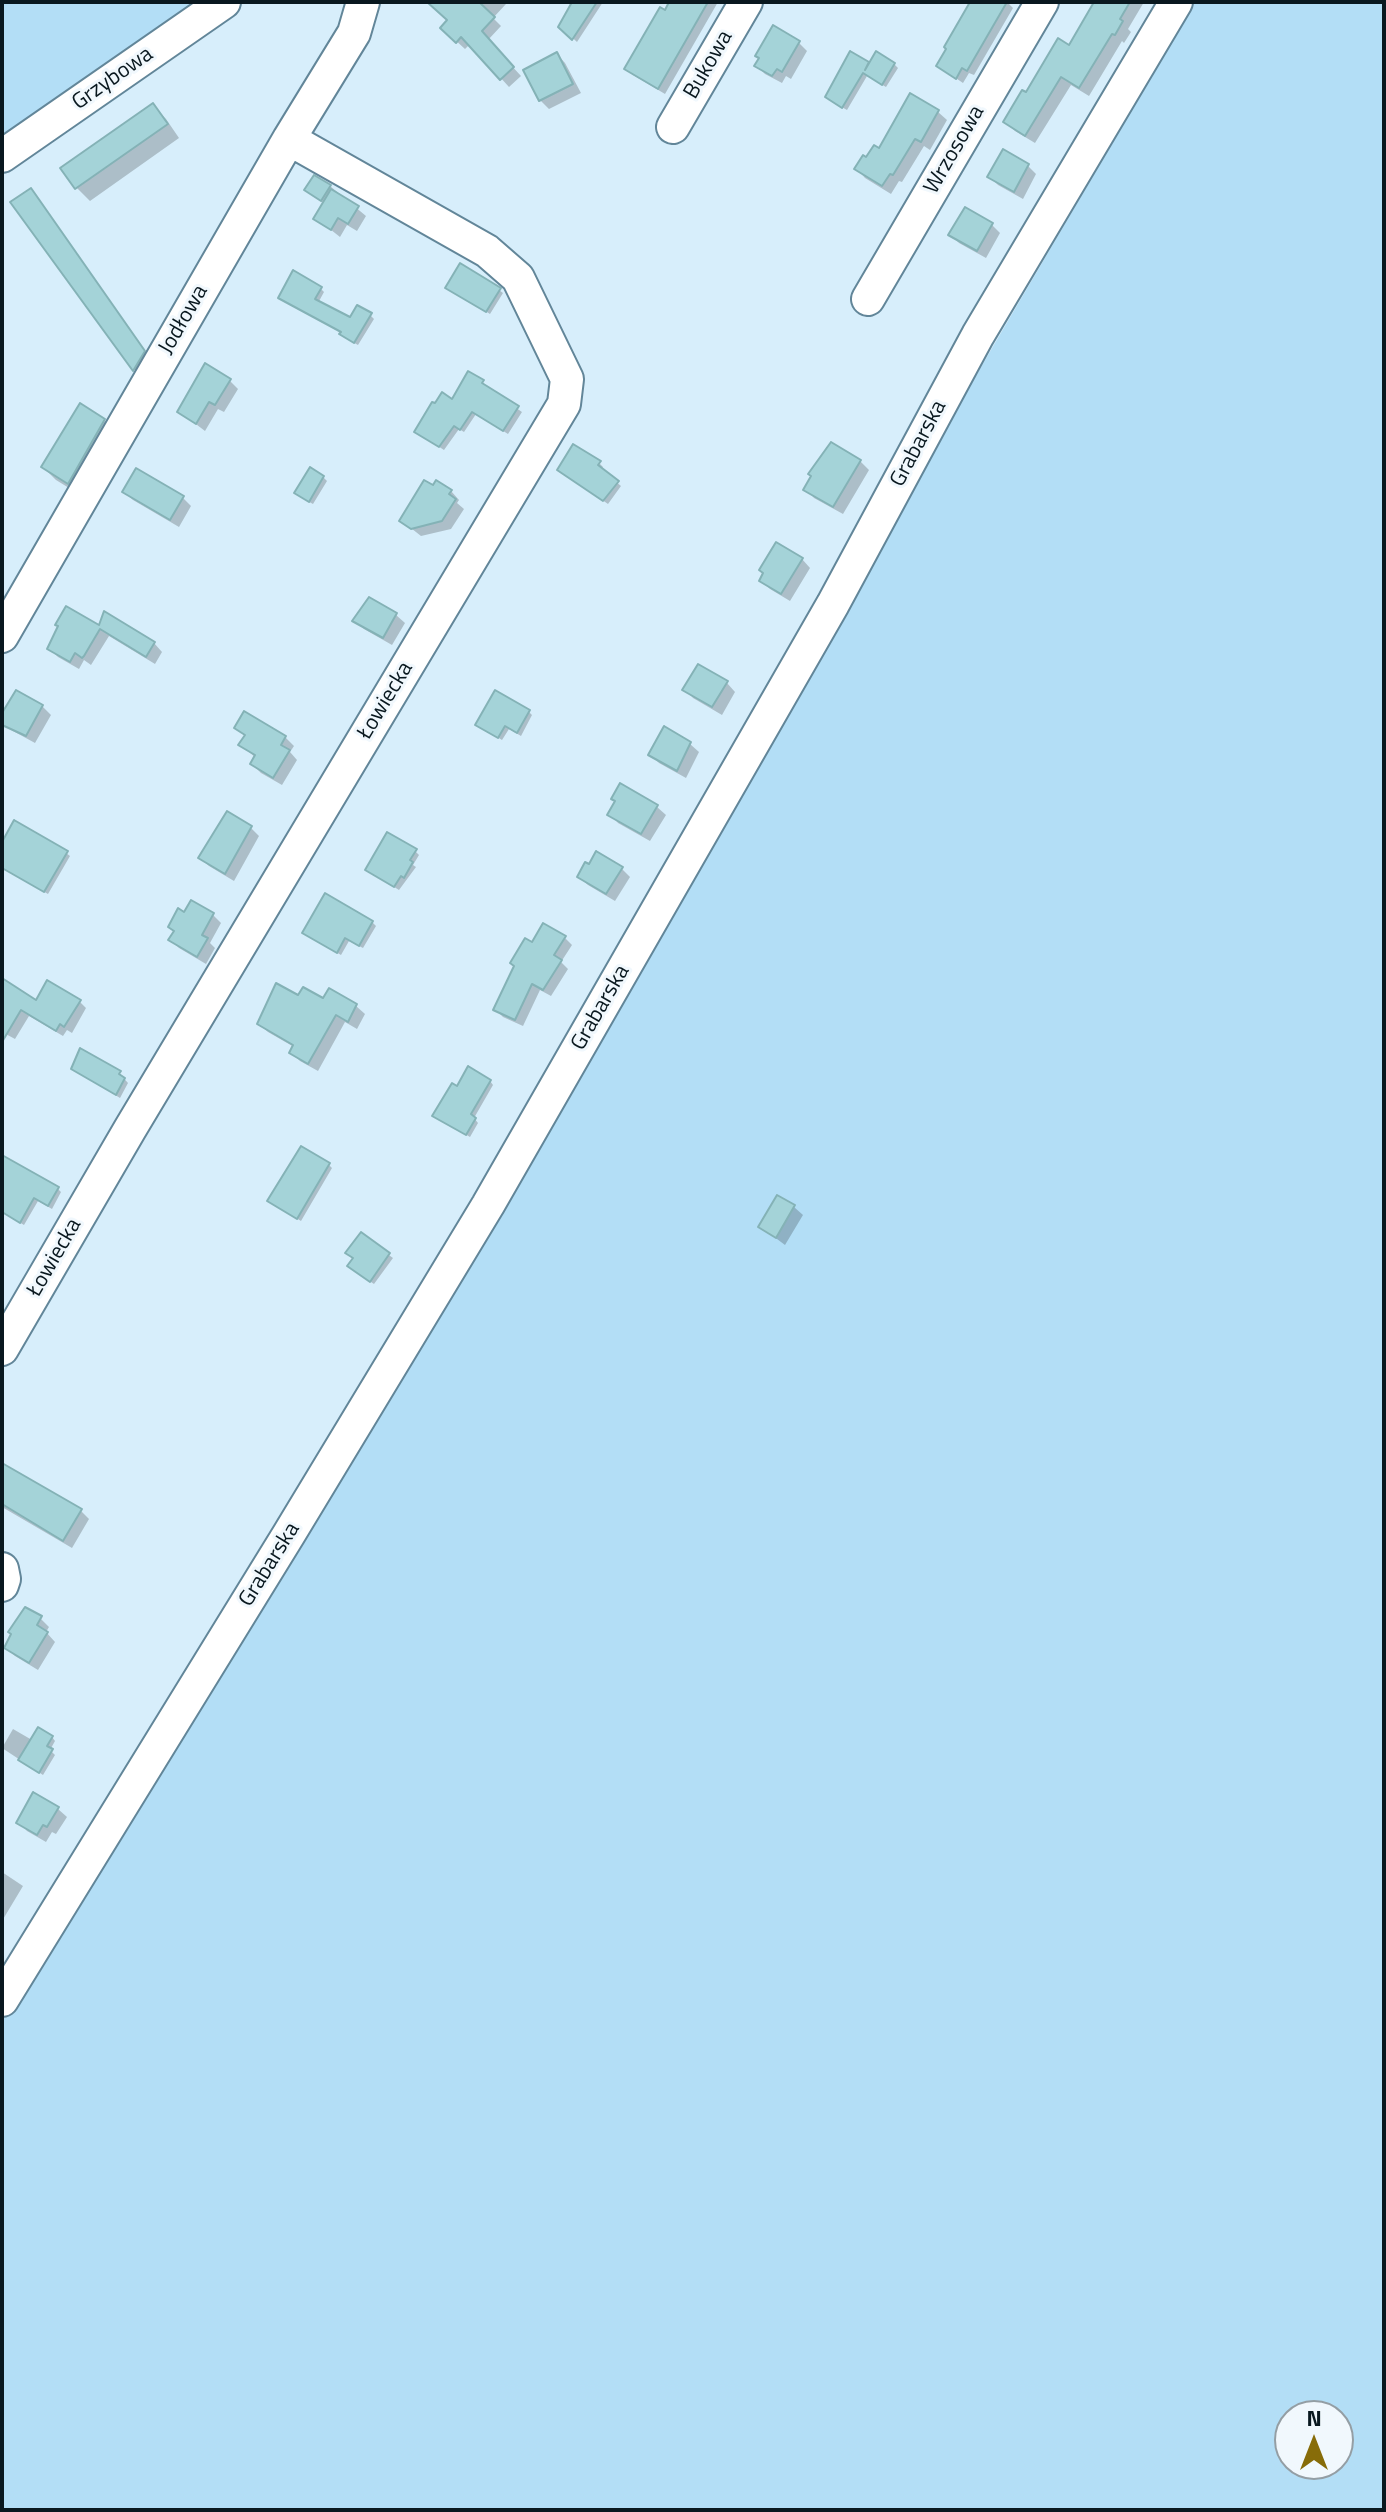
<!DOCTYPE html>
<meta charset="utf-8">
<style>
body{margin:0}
#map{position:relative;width:1386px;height:2512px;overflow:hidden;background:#d7eefb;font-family:"Titillium Web",sans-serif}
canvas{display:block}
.frame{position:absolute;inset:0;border:4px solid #09181f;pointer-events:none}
.north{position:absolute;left:1274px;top:2400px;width:80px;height:80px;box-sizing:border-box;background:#f1f8fd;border:2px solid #949ea4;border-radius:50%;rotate:0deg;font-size:22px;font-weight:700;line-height:32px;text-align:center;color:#09181f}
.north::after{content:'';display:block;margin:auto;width:28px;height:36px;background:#876c09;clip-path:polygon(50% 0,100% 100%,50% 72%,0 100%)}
</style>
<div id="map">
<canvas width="1386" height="2512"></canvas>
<div class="frame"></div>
<div class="north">N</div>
</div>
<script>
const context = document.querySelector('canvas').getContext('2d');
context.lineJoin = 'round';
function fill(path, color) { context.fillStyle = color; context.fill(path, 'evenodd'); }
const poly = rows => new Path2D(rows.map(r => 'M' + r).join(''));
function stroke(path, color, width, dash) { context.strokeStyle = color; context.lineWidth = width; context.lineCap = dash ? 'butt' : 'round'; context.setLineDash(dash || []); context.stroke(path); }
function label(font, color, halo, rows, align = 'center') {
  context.font = font + ' "Titillium Web",sans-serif'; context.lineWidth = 6; context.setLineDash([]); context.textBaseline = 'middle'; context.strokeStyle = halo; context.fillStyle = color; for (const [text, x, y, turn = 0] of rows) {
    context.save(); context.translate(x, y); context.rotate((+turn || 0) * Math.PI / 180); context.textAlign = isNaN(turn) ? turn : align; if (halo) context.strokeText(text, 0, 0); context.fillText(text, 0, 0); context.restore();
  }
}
const green = poly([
 [2,2,203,2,2,139],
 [1195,2,1384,2,1384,2510,2,2510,2,2021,502,1184],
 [1290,2416,1338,2416,1338,2464,1290,2464]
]);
const shadow = poly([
 [429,2,504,2,506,4,493,18,501,26,488,40,521,76,509,87,470,44,465,49,442,28,449,21],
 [576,2,603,2,577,42,561,27],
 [672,2,718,2,665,94,633,75,627,69],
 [972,2,1007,2,1013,8,974,75,969,73,963,83,938,66],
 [1096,2,1144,2,1128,29,1131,32,1124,43,1122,41,1089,96,1071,85,1035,143,1015,131,1006,122,1026,95,1070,48],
 [799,43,807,51,791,79,786,76,782,83,765,74,756,65],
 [557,54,565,63,581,93,549,109,540,100],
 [851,54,870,66,894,64,898,68,886,87,867,76,847,110,831,101],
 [153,106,166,119,179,138,90,201,76,187],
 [938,112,947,120,930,150,924,146,902,182,899,181,891,194,865,178,857,169,879,150],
 [1028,166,1036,174,1023,199,998,185,990,177],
 [314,177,330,186,366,216,357,231,347,225,340,237,316,218,324,204,307,190],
 [34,194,147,356,137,373,13,203],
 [992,225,1000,233,986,258,959,243,951,235],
 [320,288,324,292,318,303,350,319,370,315,374,319,358,345,345,338,342,333,280,297],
 [448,288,499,290,503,293,490,314],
 [205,366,230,381,238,389,224,412,218,409,205,431,180,412],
 [483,382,485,387,522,412,508,434,476,414,464,432,459,429,444,450,421,435,453,401],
 [80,406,104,421,117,434,82,496,56,480,43,467],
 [860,461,869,470,843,514,814,498,806,489],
 [599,463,603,467,601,470,621,486,608,504,563,473],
 [323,477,327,481,313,504,300,497],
 [451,491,459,500,457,503,464,509,451,529,421,536,402,521],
 [124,492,183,498,191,506,179,527,133,500],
 [802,559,810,568,790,601,770,589,761,580],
 [370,600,396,615,405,623,392,645,364,629,355,620],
 [100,628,154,643,162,652,155,664,109,636,91,665,84,660,79,669,58,657,49,648],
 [727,683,735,692,722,715,693,698,685,689],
 [42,706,51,715,35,743,2,725,3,708,6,710],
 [529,712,532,715,521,736,509,729,502,740,478,725],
 [236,728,285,737,294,746,290,752,297,760,282,785,261,773,252,764,256,758,241,745,246,737],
 [690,744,699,752,686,778,659,763,651,755],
 [621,785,657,807,666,815,650,841,618,823,610,814,617,802],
 [250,827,259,836,234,881,209,866,200,858],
 [2,846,66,853,70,856,48,894,2,868],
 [415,851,419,855,413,865,416,867,399,890,367,870],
 [622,869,630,877,615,901,588,885,579,877],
 [185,915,213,915,221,923,210,943,215,948,206,964,179,948,171,940],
 [372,922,376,926,363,948,349,941,341,955,308,936],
 [564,937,572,945,561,962,568,969,551,996,540,990,523,1026,503,1017,495,1009,533,945],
 [330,991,356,1006,365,1014,357,1029,345,1022,318,1071,300,1061,291,1052,294,1047,268,1032,259,1024,298,998,324,1001],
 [2,993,37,1002,79,1001,86,1008,72,1033,67,1030,63,1036,29,1016,15,1039,2,1032],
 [73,1069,119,1073,128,1083,120,1098],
 [490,1081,493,1085,474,1118,478,1123,470,1137,435,1116,458,1088],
 [2,1165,58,1189,61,1192,52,1209,38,1201,24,1225,2,1212],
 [329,1165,332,1168,301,1221,273,1204],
 [778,1197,794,1207,803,1215,785,1245,761,1227],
 [361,1235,393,1258,374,1284,353,1270],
 [2,1465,81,1511,89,1519,72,1548,2,1507],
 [40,1618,49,1627,46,1632,55,1642,38,1670,15,1656,6,1648],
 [13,1729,32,1740,52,1737,55,1741,50,1750,55,1755,43,1775,2,1748],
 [34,1795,58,1809,67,1817,56,1834,52,1832,46,1842,27,1831,19,1822],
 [2,1872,23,1886,2,1921]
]);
const building = poly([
 [427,2,479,2,495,17,482,31,514,67,500,80,461,37,456,43,440,28,447,20,427,2],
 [572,2,597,2,572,40,558,27,572,2],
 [669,2,708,2,658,89,624,69,660,7,665,10,669,2],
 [970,2,1007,2,967,71,962,68,956,79,936,66,946,49,944,47,970,2],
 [1094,2,1130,2,1120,19,1123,21,1115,35,1112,34,1079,88,1061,77,1025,136,1003,122,1022,90,1026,92,1058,38,1069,45,1094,2],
 [773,25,800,41,782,72,777,69,772,76,754,66,759,58,755,56,773,25],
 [850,51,869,62,865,70,876,51,895,63,882,85,863,73,842,108,825,97,850,51],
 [557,52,573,84,539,101,523,70,557,52],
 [910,93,939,110,921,142,915,139,893,175,890,174,882,186,854,169,863,155,866,157,874,145,879,148,910,93],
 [153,103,168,124,75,189,60,168,153,103],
 [1003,149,1029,164,1014,192,987,177,1003,149],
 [314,175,331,185,321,201,304,190,314,175],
 [31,188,145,351,133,371,10,202,31,188],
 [331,189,359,206,348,224,338,218,331,230,313,219,331,189],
 [965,207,993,223,977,251,948,235,965,207],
 [460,263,501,288,486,312,445,288,460,263],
 [293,270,322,287,315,299,350,317,357,305,372,313,354,343,339,334,341,332,278,298,293,270],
 [205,363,231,379,215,405,209,402,196,424,177,412,205,363],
 [468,371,484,380,482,383,519,406,503,431,472,412,460,430,454,426,439,447,414,432,432,402,435,403,442,392,452,399,468,371],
 [80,403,105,419,68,484,41,467,80,403],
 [831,442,861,460,833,507,803,490,811,476,808,474,831,442],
 [573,444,601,461,598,465,619,481,603,501,557,470,573,444],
 [310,467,324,476,309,502,294,493,310,467],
 [136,468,184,496,170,520,122,492,136,468],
 [424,480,433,485,436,480,452,490,449,494,456,499,442,521,411,529,399,521,424,480],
 [776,542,803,558,781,594,759,581,763,573,759,570,776,542],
 [369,597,397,613,383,638,352,621,369,597],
 [66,606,99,625,104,611,155,642,146,657,100,629,84,656,82,658,75,653,70,662,47,649,58,626,55,625,66,606],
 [698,664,728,681,712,707,682,690,698,664],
 [16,690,43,705,26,736,2,725,2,713,16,690],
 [495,690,530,710,517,733,505,726,498,738,475,725,495,690],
 [244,711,286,736,281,745,290,750,273,778,250,764,255,755,238,745,245,735,234,728,244,711],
 [664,726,691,742,677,771,648,755,664,726],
 [620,783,658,805,641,834,607,815,615,801,611,799,620,783],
 [227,811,252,826,225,874,198,858,227,811],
 [14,820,68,851,44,892,2,868,2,842,14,820],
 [387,832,417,849,410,860,413,862,404,878,401,876,394,887,365,870,387,832],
 [596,851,623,867,606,894,577,877,585,862,589,864,596,851],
 [325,893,373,921,359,946,345,938,337,953,302,933,325,893],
 [191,900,214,913,202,935,208,938,197,957,168,940,174,931,168,927,178,908,184,912,191,900],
 [543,923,566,936,554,955,562,960,543,990,532,984,515,1020,493,1010,514,966,510,963,525,938,532,942,543,923],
 [2,978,36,1000,47,980,81,1000,64,1027,60,1024,56,1031,21,1010,2,1042,2,978],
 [276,983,298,995,303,987,323,998,329,988,357,1004,348,1022,336,1015,308,1064,289,1053,293,1045,257,1024,276,983],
 [80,1048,121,1071,119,1074,125,1078,116,1095,71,1069,80,1048],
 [468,1066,491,1080,471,1114,476,1118,466,1135,432,1116,452,1083,457,1086,468,1066],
 [301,1146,330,1163,297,1219,267,1201,301,1146],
 [2,1155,59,1187,48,1206,34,1198,20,1223,2,1212,2,1155],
 [777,1195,795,1205,776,1238,758,1227,777,1195],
 [361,1232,390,1253,370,1282,347,1266,353,1258,345,1253,361,1232],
 [2,1463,82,1509,63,1541,2,1504,2,1463],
 [25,1607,42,1616,37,1625,48,1632,29,1663,4,1648,11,1634,8,1632,25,1607],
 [38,1727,53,1736,47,1746,53,1749,39,1773,18,1760,38,1727],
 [33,1792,59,1807,47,1827,43,1825,37,1835,16,1823,33,1792]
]);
const minor = poly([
 [673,127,746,2],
 [2,156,224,2],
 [868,299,1042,2],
 [2,636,289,139,354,33,363,2],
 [2,1349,130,1129,564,404,567,379,518,278,487,251,289,139],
 [2,1569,4,1579,2,1585],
 [2,2000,289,1534,488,1205,833,604,978,335,1176,2]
]);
const streetNames = [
 ["Bukowa",709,65,-60],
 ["Grzybowa",113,79,-35],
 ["Wrzosowa",955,150,-60],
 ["Jodłowa",184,320,-60],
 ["Grabarska",919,444,-62],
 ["Łowiecka",386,701,-59],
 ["Grabarska",601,1008,-60],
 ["Łowiecka",55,1258,-60],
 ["Grabarska",270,1565,-58]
];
fill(green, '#b3def6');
fill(shadow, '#0003');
fill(building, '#a4d3d8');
stroke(building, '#84b2b6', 2);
stroke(minor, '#628699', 36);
stroke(minor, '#fff', 32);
label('22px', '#09181f', '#f1f8fd', streetNames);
</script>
